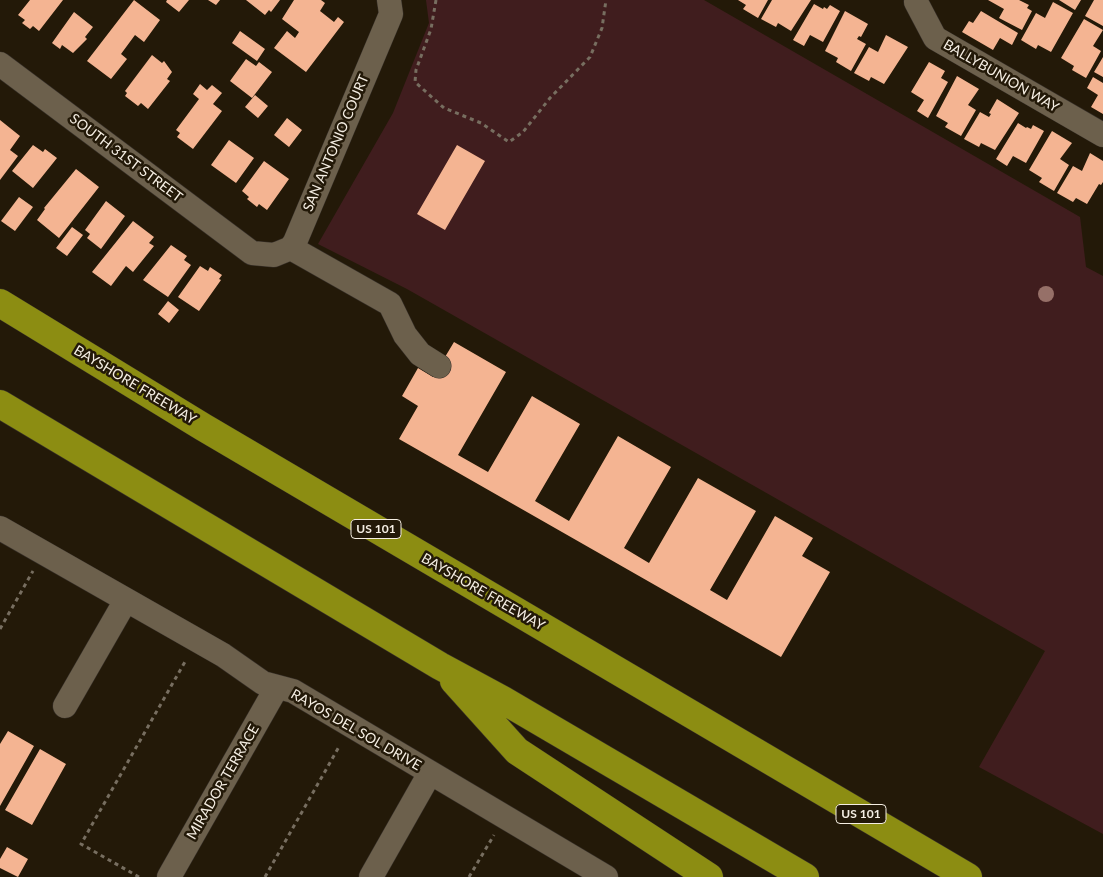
<!DOCTYPE html>
<style>
body{margin:0}
canvas{display:block;background:#231908}
</style>
<canvas width="1103" height="877"></canvas>
<script>
const context = document.querySelector('canvas').getContext('2d');
context.lineJoin = 'round';
function fill(path, color) { context.fillStyle = color; context.fill(path, 'evenodd'); }
const poly = rows => new Path2D(rows.map(r => 'M' + r).join(''));
function stroke(path, color, width, dash) { context.strokeStyle = color; context.lineWidth = width; context.lineCap = dash ? 'butt' : 'round'; context.setLineDash(dash || []); context.stroke(path); }
function label(font, color, halo, rows, align = 'center') {
  context.font = font + ' Lato,sans-serif'; context.lineWidth = 5; context.setLineDash([]); context.textBaseline = 'middle'; context.strokeStyle = halo; context.fillStyle = color; for (const [text, x, y, turn = 0] of rows) {
    context.save(); context.translate(x, y); context.rotate((+turn || 0) * Math.PI / 180); context.textAlign = isNaN(turn) ? turn : align; if (halo) context.strokeText(text, 0, 0); context.fillText(text, 0, 0); context.restore();
  }
}
const green = poly([
 [426,0,704,0,1080,217,1086,267,1103,276,1103,834,979,767,1045,651,407,289,318,244,393,113,429,23]
]);
const building = poly([
 [30,0,63,0,39,31,33,26,30,29,22,23,25,20,18,15],
 [134,0,160,20,144,42,135,35,121,54,127,59,111,79,87,61],
 [167,0,189,0,179,12,166,2],
 [208,0,220,0,216,5],
 [246,0,280,0,271,12,269,10,265,15],
 [294,0,321,0,325,3,320,11,334,22,338,17,344,22,306,72,274,48,287,31,295,38,299,32,282,19],
 [738,0,768,0,758,18,743,9,746,5],
 [772,0,811,0,791,31,778,23,776,27,761,19],
 [988,0,1019,0,1029,5,1027,8,1032,11,1022,30,999,18,1004,9],
 [1059,0,1081,0,1075,10],
 [1094,0,1103,0,1103,26,1085,16],
 [1053,2,1073,13,1051,52,1038,45,1036,49,1021,40,1036,13,1045,18],
 [814,4,823,9,824,7,827,9,830,5,840,11,823,42,810,35,804,46,793,40],
 [845,11,868,24,861,37,859,36,857,39,866,44,851,71,836,62,838,58,825,51],
 [981,11,1018,33,1012,45,1000,38,993,50,962,32,969,21,973,23],
 [74,12,93,27,85,37,87,39,73,53,62,45,60,49,52,43],
 [1084,19,1103,30,1093,46,1101,51,1086,78,1072,70,1074,66,1061,58],
 [240,31,265,49,257,61,232,43],
 [886,35,908,47,884,84,871,77,869,81,854,73,869,47,878,52],
 [152,55,162,63,164,61,172,72,167,79,170,81,148,109,141,103,138,106,125,96,127,93,125,91],
 [1103,57,1103,77,1094,72],
 [246,59,256,66,259,62,272,72,252,98,230,81],
 [929,62,945,71,941,78,948,82,928,118,917,111,924,100,911,92],
 [957,76,979,89,968,105,976,110,961,136,945,127,948,123,936,116],
 [1093,77,1103,83,1103,114,1091,107,1098,95,1087,88],
 [200,84,207,90,212,85,222,93,213,104,222,111,193,149,177,137,180,133,176,130,199,99,193,94],
 [255,95,268,106,258,118,245,107],
 [997,99,1019,113,995,150,981,143,979,147,964,139,980,112,989,117,991,114,989,113],
 [287,118,302,130,289,147,274,135],
 [0,120,20,136,10,150,18,156,0,180],
 [1018,123,1026,128,1027,127,1031,129,1033,125,1044,131,1026,163,1013,156,1007,166,996,159],
 [1052,131,1072,143,1060,159,1069,165,1054,191,1039,182,1042,178,1029,170],
 [229,140,254,158,236,183,211,165],
 [33,145,43,152,45,149,57,158,33,188,12,171],
 [457,145,485,161,445,230,417,214],
 [1090,153,1103,161,1103,182,1101,185,1099,184,1087,204,1076,198,1073,202,1057,193,1073,166,1082,171],
 [264,161,289,179,267,210,259,204,257,207,247,199,249,197,242,191],
 [76,169,99,187,59,238,37,220,45,209,44,208],
 [19,197,33,207,15,231,1,221],
 [106,201,125,216,101,249,87,238,90,234,85,230],
 [133,221,154,237,149,243,154,246,133,272,126,266,111,286,92,272],
 [72,227,83,235,67,256,56,248],
 [171,245,187,256,184,260,191,265,168,297,143,280],
 [200,266,208,271,210,267,222,275,219,279,221,280,199,311,178,297],
 [168,301,179,310,169,323,158,314],
 [454,342,506,372,458,455,488,472,532,396,580,424,535,501,569,521,618,436,671,467,624,548,649,563,698,478,756,511,710,590,727,600,775,516,813,538,802,556,830,572,781,657,399,439,418,406,402,396,418,368,433,377],
 [8,731,34,746,0,806,0,744],
 [40,749,66,764,32,825,5,810],
 [7,847,28,859,18,877,0,868,0,859]
]);
const path = poly([
 [436,0,431,29,416,70,415,82,444,108,481,123,509,142,523,132,550,98,590,57,602,28,606,0],
 [0,629,33,571],
 [139,877,81,844,186,660],
 [265,877,340,745],
 [469,877,494,835]
]);
const minor = poly([
 [916,2,935,38,1103,135],
 [0,64,252,253,274,255,291,248,295,242,391,14,389,0],
 [291,248,390,304,405,335,420,354,439,366],
 [0,528,223,655,263,683,293,691,606,877],
 [65,706,126,600],
 [169,877,277,687],
 [371,877,430,773]
]);
const highway = poly([
 [0,303,203,427,968,877],
 [0,404,440,666,503,700,805,877],
 [454,681,517,751,709,877]
]);
const trees = [
 [1046,294]
];
const shields = [
 [376,529,50],
 [861,814,50]
];
const shieldNames = [
 ["US 101",376,529],
 ["US 101",861,814]
];
const streetNames = [
 ["BALLYBUNION WAY",1001,76,30],
 ["SAN ANTONIO COURT",336,143,-67],
 ["SOUTH 31ST STREET",126,158,37],
 ["BAYSHORE FREEWAY",135,385,31],
 ["BAYSHORE FREEWAY",483,592,30],
 ["RAYOS DEL SOL DRIVE",356,730,30],
 ["MIRADOR TERRACE",223,782,-60]
];
fill(green, '#401d1e');
fill(building, '#f4b492');
stroke(minor, '#362f29', 25);
stroke(highway, '#362f29', 29);
stroke(path, '#776e60', 3, [4, 4]);
stroke(minor, '#6c604c', 24);
stroke(highway, '#8c8d12', 28);
context.fillStyle = '#967068';
for (const [x, y] of trees) { context.beginPath(); context.arc(x, y, 8, 0, 2 * Math.PI); context.fill(); }
for (const [x, y, w] of shields) { const box = new Path2D(); box.roundRect(x - w / 2, y - 9.5, w, 19, 4); context.fillStyle = '#231908'; context.fill(box); stroke(box, '#f5eee3', 1); }
label('bold 12px', '#f5eee3', null, shieldNames);
label('14px', '#f5eee3', '#231908', streetNames);
</script>
